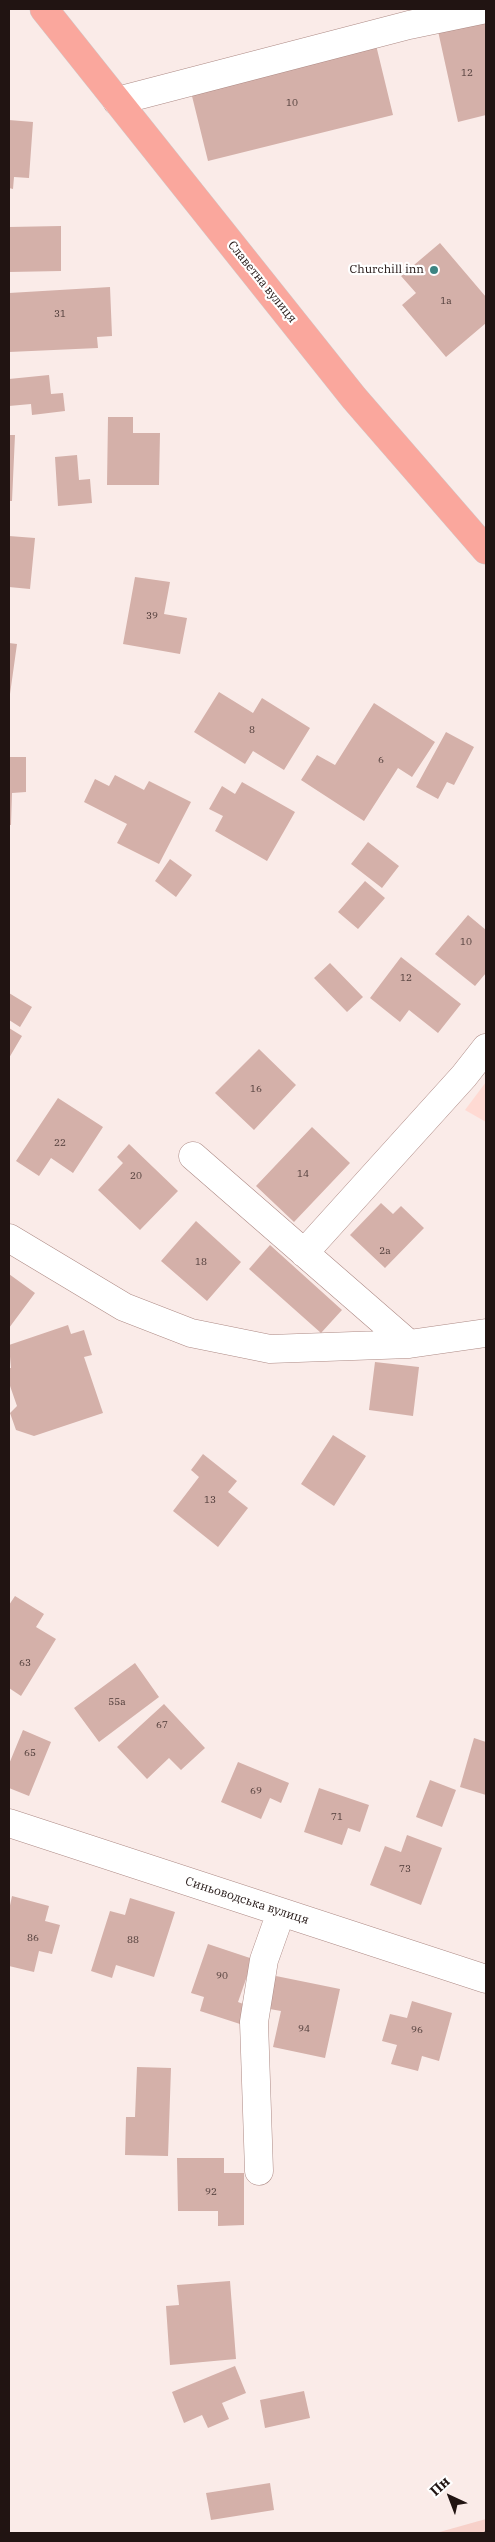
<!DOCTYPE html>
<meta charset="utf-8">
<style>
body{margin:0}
#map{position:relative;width:495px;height:2542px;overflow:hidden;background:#faebe8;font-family:"IBM Plex Serif",serif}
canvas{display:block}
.frame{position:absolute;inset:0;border:10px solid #211412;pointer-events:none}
.north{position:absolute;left:425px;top:2472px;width:50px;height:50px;-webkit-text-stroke:4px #fff;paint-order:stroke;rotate:317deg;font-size:14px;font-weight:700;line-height:20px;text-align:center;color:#211412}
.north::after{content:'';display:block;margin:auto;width:18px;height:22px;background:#211412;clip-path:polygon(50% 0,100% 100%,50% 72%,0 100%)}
</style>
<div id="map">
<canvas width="495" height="2542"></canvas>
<div class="frame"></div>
<div class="north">Пн</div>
</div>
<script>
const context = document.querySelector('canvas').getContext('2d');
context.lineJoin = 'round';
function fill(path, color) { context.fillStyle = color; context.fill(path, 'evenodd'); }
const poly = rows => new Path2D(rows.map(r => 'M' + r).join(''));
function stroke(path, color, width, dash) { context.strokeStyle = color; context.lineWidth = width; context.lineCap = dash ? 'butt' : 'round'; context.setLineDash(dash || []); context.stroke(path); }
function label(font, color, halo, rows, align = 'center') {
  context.font = font + ' "IBM Plex Serif",serif'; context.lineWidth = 4.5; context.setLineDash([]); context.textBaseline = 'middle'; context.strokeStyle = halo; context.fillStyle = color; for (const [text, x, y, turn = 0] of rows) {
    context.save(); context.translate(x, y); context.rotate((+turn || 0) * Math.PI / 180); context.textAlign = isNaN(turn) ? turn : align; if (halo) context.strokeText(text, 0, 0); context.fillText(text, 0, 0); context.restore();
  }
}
const built = poly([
 [486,1082,486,1122,465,1110]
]);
const green = poly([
 [486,2519,486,2533,436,2533]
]);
const building = poly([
 [486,20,486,115,458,122,438,31],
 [376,45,393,115,208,161,191,92],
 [9,120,33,122,29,178,14,177,13,189,9,188],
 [61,226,61,271,9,272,9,227],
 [440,243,486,297,486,323,446,357,402,305,416,293,401,276],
 [110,287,112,336,97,337,98,348,9,352,9,293],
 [49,375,51,394,63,393,65,411,32,415,31,404,9,406,9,379],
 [108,417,133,417,133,433,160,433,159,485,107,485],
 [9,435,15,435,12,501,9,501],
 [77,455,79,480,90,479,92,503,58,506,55,457],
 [9,536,35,538,30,589,9,587],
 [135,577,170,582,164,614,187,618,180,654,123,644],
 [9,643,17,644,10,694,9,694],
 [219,692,253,713,262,698,310,728,284,770,253,751,245,764,194,732],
 [374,703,435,742,412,777,398,768,364,821,301,780,317,755,335,765],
 [446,732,474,747,454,785,447,782,438,799,416,787],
 [9,757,26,757,26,792,12,793,11,825,9,825],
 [115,775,144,790,149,781,191,802,159,864,117,843,127,824,84,802,95,779,109,786],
 [242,782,295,812,267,861,215,831,223,816,209,809,222,786,235,794],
 [368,842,399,866,382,888,351,864],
 [170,859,192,875,176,897,155,881],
 [365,881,385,898,358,929,338,912],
 [468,915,486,930,486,973,475,986,435,954],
 [401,957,461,1004,438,1033,409,1010,400,1022,370,998],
 [330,963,363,997,347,1012,314,978],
 [9,993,32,1007,20,1027,9,1020],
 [9,1028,22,1036,9,1058],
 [259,1049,296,1085,254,1130,215,1093],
 [58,1098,103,1127,73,1173,51,1158,39,1176,16,1161],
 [312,1127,350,1163,294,1222,256,1186],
 [129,1144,178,1191,140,1230,98,1190,123,1163,117,1157],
 [381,1203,393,1214,401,1206,424,1228,385,1268,350,1235],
 [196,1221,241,1262,207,1301,161,1261],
 [270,1245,342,1310,321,1333,249,1269],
 [9,1274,35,1293,9,1328],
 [68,1325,71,1334,84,1330,92,1355,84,1357,103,1413,34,1436,16,1430,10,1413,17,1406,9,1383,9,1368,11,1368,9,1345],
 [375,1362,419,1367,413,1416,369,1410],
 [333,1435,366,1456,334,1506,301,1484],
 [203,1454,237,1481,228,1492,248,1508,218,1547,173,1511,199,1477,191,1470],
 [15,1596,44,1614,36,1627,56,1639,21,1696,9,1688,9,1605],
 [135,1663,159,1697,99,1742,74,1708],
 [164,1704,205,1748,181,1770,169,1758,147,1779,117,1747],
 [23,1730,51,1742,29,1796,9,1788,9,1764],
 [474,1738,486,1742,486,1795,460,1787],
 [238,1762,289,1783,281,1803,270,1798,261,1819,221,1802],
 [430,1780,456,1790,442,1827,416,1817],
 [319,1788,369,1805,360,1832,348,1828,342,1845,304,1832],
 [407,1835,442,1848,421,1905,370,1885,385,1846,401,1852],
 [12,1896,49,1906,45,1921,60,1925,52,1954,39,1951,34,1972,9,1966,9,1910],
 [130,1898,175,1912,154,1977,116,1965,112,1978,91,1971,110,1911,125,1915],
 [208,1944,253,1959,238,2002,246,2005,240,2024,200,2011,204,1997,191,1993],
 [271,1975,340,1989,325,2058,273,2047,281,2011,264,2008],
 [412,2001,452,2013,439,2061,422,2056,418,2071,391,2064,397,2045,382,2041,390,2014,407,2018],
 [137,2067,171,2068,168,2156,125,2155,126,2117,135,2117],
 [177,2158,224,2158,224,2173,244,2173,244,2225,218,2226,218,2211,178,2211],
 [230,2281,236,2359,170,2365,166,2306,179,2305,177,2285],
 [235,2366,246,2393,222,2403,229,2419,208,2428,202,2415,184,2423,172,2392],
 [304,2391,310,2418,265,2428,260,2400],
 [270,2483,274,2510,211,2520,206,2493]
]);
const path = poly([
 [485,2533,486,2532]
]);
const minor = poly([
 [117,101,409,25,486,9],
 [193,1156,409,1344],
 [9,1238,124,1307,191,1333,270,1349,409,1344,486,1333],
 [304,1253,464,1076,486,1048],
 [9,1823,486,1979],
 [259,2171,254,2022,264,1960,281,1912]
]);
const major = poly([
 [44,9,354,398,486,550]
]);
const markers = [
 [434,270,5,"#3c8482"]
];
const numberNames = [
 ["12",467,73],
 ["10",292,103],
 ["1а",446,301],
 ["31",60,314],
 ["39",152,616],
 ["8",252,730],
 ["6",381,760],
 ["10",466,942],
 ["12",406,978],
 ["16",256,1089],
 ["22",60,1143],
 ["14",303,1174],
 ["20",136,1176],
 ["2а",385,1251],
 ["18",201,1262],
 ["13",210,1500],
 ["63",25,1663],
 ["55а",117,1702],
 ["67",162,1725],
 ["65",30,1753],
 ["69",256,1791],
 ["71",337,1817],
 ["73",405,1869],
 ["86",33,1938],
 ["88",133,1940],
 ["90",222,1976],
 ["94",304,2029],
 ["96",417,2030],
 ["92",211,2192]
];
const poiNames = [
 ["Churchill inn",424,270]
];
const streetNames = [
 ["Славетна вулиця",262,282,51],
 ["Синьоводська вулиця",247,1901,18]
];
fill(built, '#ffdad3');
fill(green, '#f7d1ca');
fill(building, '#d4b0a9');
stroke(minor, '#ad8a85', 29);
stroke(major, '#cecbcb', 29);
stroke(path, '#998b88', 3, [4, 2.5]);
stroke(minor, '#fff', 28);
stroke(major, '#faa79d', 28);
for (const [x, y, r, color] of markers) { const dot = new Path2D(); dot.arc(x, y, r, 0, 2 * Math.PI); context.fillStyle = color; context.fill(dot); stroke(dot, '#fff', 2); }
label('10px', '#4e3b38', null, numberNames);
label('12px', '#211412', '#fff', poiNames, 'right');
label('12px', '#211412', '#fff', streetNames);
</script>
